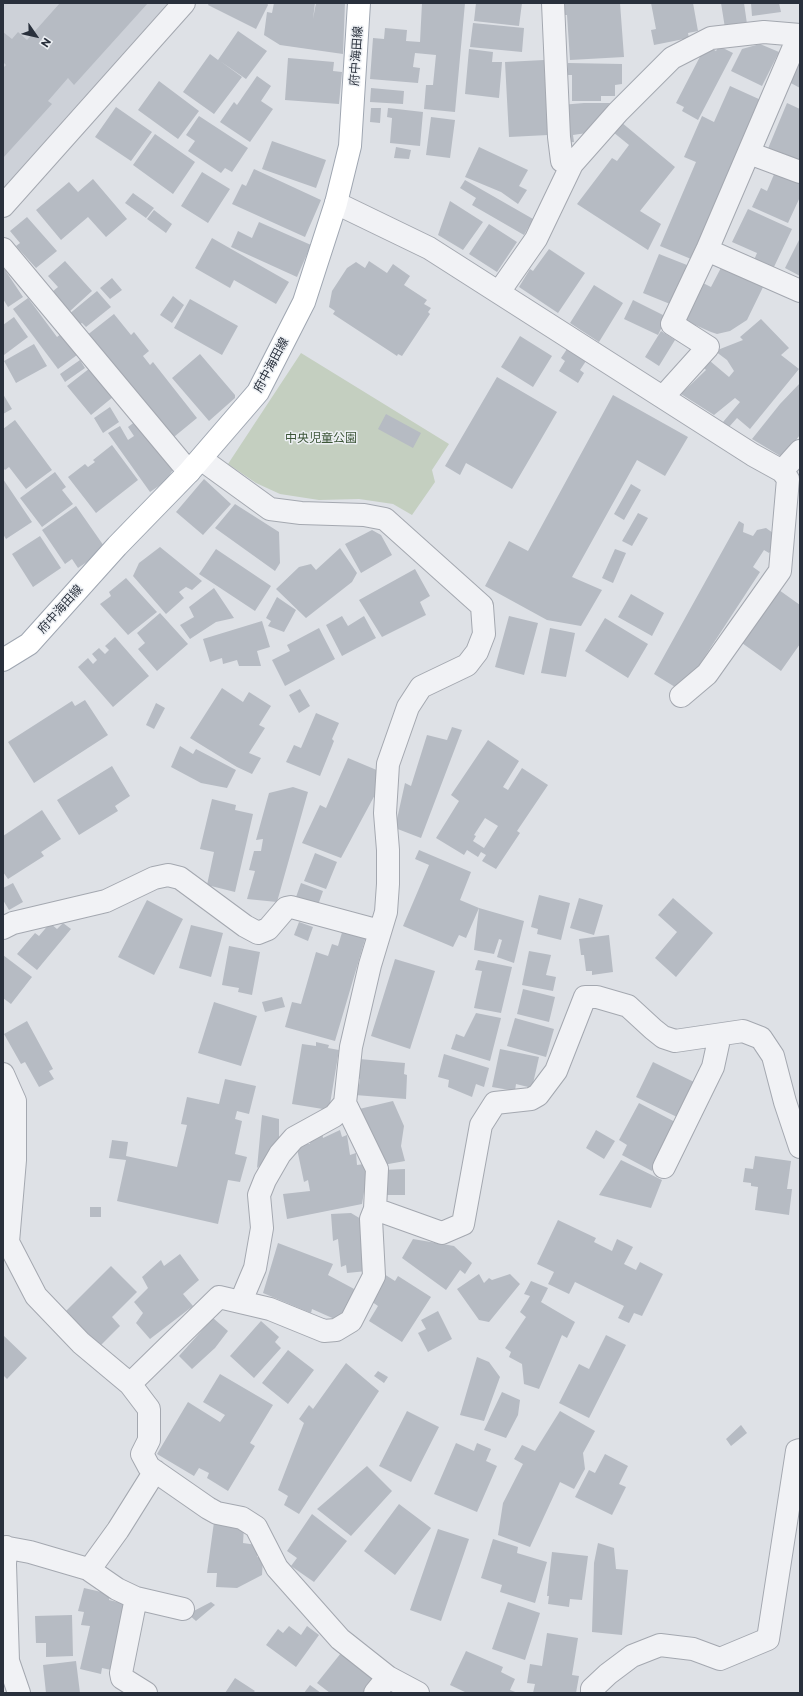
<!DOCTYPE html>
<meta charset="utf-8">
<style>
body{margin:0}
#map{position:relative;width:803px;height:1696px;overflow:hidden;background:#dee1e6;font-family:Commissioner,sans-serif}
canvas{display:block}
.frame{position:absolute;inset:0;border:4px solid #29303c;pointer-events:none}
.north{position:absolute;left:16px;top:16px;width:40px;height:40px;-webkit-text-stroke:3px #edf0f4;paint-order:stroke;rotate:124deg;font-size:11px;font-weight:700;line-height:16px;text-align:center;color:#29303c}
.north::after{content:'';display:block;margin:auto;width:14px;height:18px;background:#29303c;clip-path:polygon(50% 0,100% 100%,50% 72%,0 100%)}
</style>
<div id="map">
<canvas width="803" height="1696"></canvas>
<div class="frame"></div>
<div class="north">N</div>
</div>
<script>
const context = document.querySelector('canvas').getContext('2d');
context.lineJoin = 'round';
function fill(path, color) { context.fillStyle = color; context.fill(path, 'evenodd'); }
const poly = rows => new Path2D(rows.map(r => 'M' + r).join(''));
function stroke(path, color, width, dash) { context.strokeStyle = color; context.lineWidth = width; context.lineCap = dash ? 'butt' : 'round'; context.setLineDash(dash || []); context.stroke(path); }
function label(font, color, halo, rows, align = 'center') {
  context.font = font + ' Commissioner,"Noto Sans JP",sans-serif'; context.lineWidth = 3; context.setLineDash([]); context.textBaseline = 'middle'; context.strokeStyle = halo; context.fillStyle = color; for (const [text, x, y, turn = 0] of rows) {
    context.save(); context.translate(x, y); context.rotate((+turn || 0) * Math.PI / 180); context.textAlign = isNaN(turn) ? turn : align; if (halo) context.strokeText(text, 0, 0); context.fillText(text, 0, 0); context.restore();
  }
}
const built = poly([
 [3,3,172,3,3,192]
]);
const green = poly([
 [301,353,449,444,432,470,435,482,412,515,393,504,359,499,319,500,280,494,256,483,228,464]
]);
const building = poly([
 [60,3,148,3,74,85,68,78,48,101,52,104,3,158,3,68,6,65,3,62,3,32,12,39,18,32,27,40],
 [209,3,267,3,268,5,256,29,208,5],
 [274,3,315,3,313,19,316,3,345,3,343,54,280,45,264,35,267,12,272,13],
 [422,3,465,3,455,112,424,109,426,85,433,85,436,55,415,53,413,67,420,68,418,83,370,79,373,38,384,39,385,28,407,30,406,41,420,42],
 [476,3,522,3,519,26,474,21],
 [563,3,620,3,624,57,570,60,567,15,561,15],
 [651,3,693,3,698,31,688,33,689,38,654,45,651,30,656,29],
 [721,3,744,3,747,24,725,28],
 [751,3,779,3,781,12,752,16],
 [473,23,524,28,522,52,470,47],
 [238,31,267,51,246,79,220,61,242,77,214,114,183,92,210,54,218,60],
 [760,44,779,52,762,86,731,71,742,49],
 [706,45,716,51,719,46,733,53,698,120,682,111,684,107,676,103],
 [469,49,493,52,492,62,502,62,499,98,465,94],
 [288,58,334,62,333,71,342,72,339,104,285,100],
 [544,60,548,135,509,137,505,62],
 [568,63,622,64,622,84,615,85,615,96,601,96,601,101,572,101,572,75,568,75],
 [800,63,800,88,789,82],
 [257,76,271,86,261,101,273,109,250,142,220,122,234,102,237,105],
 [159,81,199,111,178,139,138,110],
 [730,86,761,100,691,259,660,246,696,162,684,157,702,116,714,122],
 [371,88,404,91,403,104,370,102],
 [584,103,610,103,587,133,573,135,574,142,565,143,561,105],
 [787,103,800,109,800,165,767,151],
 [116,107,152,132,131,161,95,137],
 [371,108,381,108,380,123,370,122],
 [388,108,423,112,420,146,390,143,392,118,387,117],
 [199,116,248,148,232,172,225,168,221,173,188,151,195,141,186,135],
 [431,117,455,120,450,158,426,155],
 [621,122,675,167,640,211,661,224,648,250,577,204,612,158,617,161,629,145,613,132],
 [155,134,195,162,173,194,133,165],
 [272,141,326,160,316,188,262,169],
 [396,147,411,150,409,159,394,158],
 [479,147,528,170,519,186,527,190,518,204,501,192,465,177],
 [254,169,321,200,305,237,232,204,242,184,246,186],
 [202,172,230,189,208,223,181,206],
 [775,172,800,183,800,197,788,223,752,207,761,188,767,191],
 [93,179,127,219,106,237,88,217,61,240,36,210,69,182,78,192],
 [465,180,533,219,524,235,472,205,476,198,460,188],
 [133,193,154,208,146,218,125,203],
 [450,201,483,222,463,250,438,235],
 [748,209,792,229,773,269,754,260,757,253,732,242],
 [154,210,172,224,166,233,147,219],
 [27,217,57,251,36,268,16,246,20,243,10,231],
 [259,222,311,245,297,277,231,247,238,231,252,238],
 [489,224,517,242,497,272,469,254],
 [212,238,289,282,276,304,234,280,230,288,195,268],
 [800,238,800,276,785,268],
 [549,249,585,273,558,313,519,287,530,269,533,271],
 [659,254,687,265,670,304,643,293],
 [65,261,92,291,69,312,52,292,58,287,48,276],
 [369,261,387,273,393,264,410,276,404,285,427,300,424,304,431,308,428,312,430,314,402,356,398,354,397,356,333,314,335,311,329,307,332,291,347,268,356,262,365,268],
 [723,264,765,283,747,320,730,331,717,334,711,332,684,320,701,282,711,287],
 [3,267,23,297,8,307,3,299],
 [112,278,122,290,110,299,100,288],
 [594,285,623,303,599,342,570,323],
 [97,291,111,307,86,327,82,323,77,326,68,315],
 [173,296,184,305,172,323,160,315],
 [28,298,57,337,61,334,77,355,58,369,13,309],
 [190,299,238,326,222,355,174,328],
 [633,300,667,317,658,335,624,319],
 [114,314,131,335,134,332,149,351,143,356,150,365,153,362,197,418,169,441,86,336],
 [14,317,28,337,4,355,3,325],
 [761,319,789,348,781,355,799,369,750,429,737,418,729,427,723,422,740,402,735,398,714,415,681,394,706,370,704,368,710,361,729,377,734,371,727,360,715,351,743,340,740,337],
 [661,331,675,340,659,366,645,357],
 [520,336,552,356,533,387,501,367],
 [34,344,47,366,16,383,4,361],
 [567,349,586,361,580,370,584,373,578,383,559,371,565,361,561,358],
 [200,354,235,395,235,398,209,421,172,378],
 [80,360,85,368,65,382,60,374],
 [90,368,113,397,91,415,67,386],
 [497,377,557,412,512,489,466,463,460,475,445,466],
 [800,383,800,435,782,457,752,439,780,404],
 [3,394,12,409,3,414],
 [613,395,688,437,665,476,637,460,572,577,602,590,581,626,547,620,485,586,509,541,528,551],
 [110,407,119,422,103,433,94,418],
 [386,414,421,433,413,448,378,429],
 [15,420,52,470,26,489,9,467,5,470,3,468,3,429],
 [136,421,174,468,166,481,150,492,108,433,120,426,128,440,134,436,128,427],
 [112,445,138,480,96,513,68,477,85,464,88,467,95,462,93,460],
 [55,472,66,487,62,490,73,504,42,527,20,498],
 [3,479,32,522,6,539,3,534],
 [204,479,231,504,203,535,176,512],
 [631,484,641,490,624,520,614,514],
 [235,504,279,532,280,563,275,571,215,528],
 [76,506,106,549,78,568,72,559,65,564,42,530],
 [638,513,648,518,632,546,622,541],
 [739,521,744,524,743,532,753,536,757,530,766,528,773,533,773,549,769,553,764,550,753,567,760,572,696,670,675,687,654,674],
 [372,530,381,535,392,555,361,573,345,544],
 [40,536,61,568,33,587,12,554],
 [160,547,202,581,192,590,186,587,179,592,184,598,166,614,133,576,139,563],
 [340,548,357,573,352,582,306,618,276,589,299,567,311,564,316,570],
 [216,549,271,586,255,611,199,574],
 [615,549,626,553,613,583,602,578],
 [415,569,430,596,420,602,426,615,382,637,359,600],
 [126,578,157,612,128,635,100,604,111,596,109,592],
 [214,588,234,618,216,622,190,639,180,625,194,617,189,607],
 [779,590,800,605,800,644,781,671,742,643],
 [631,594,664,613,652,636,618,617],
 [277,597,296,610,284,632,268,626,271,621,266,618],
 [160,613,188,644,157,671,138,649,145,643,137,633],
 [342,616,348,626,364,616,376,638,342,656,326,625],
 [509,616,538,623,524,675,495,667],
 [605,618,648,644,628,678,585,651],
 [262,621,270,647,257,651,261,666,239,666,237,660,223,664,222,658,210,662,203,639],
 [319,628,335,659,285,686,272,660,290,651,287,645],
 [550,628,575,633,566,677,541,673],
 [115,637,149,676,113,707,78,667,88,658,93,664,97,660,92,654,99,648,105,654,109,650,105,646],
 [222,688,243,702,249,692,271,706,259,725,265,728,249,753,261,758,252,774,237,767,190,738],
 [300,689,310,706,299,713,289,695],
 [85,700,108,735,34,783,8,742,72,701,75,706],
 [156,703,165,708,154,729,146,725],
 [316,713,339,723,332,739,334,741,320,776,286,762,294,745,301,748],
 [452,727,462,730,421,838,395,828,405,783,411,786,427,735,447,740],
 [488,740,519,761,503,787,508,790,522,768,548,785,517,831,520,833,496,869,482,861,486,855,481,852,478,857,467,850,464,855,436,838,459,801,451,795],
 [485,818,498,826,484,848,473,841,476,836,474,835],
 [180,746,193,754,196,749,236,770,227,788,201,783,171,767],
 [348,758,379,771,377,791,341,858,302,843,320,805,326,808],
 [112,766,130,796,115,806,118,811,79,835,57,800],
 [293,787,308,792,277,902,247,899,255,871,249,870,254,851,261,851,263,839,256,840,269,793],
 [212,799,236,805,235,810,253,814,235,892,207,885,214,852,200,849],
 [42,810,61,839,41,852,44,856,8,879,3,872,3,836],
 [419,850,471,872,460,900,479,908,466,938,459,935,453,947,403,926,429,865,415,859],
 [315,853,337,862,326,889,304,881],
 [13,883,23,902,9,910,3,900,3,888],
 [301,883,323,891,318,905,296,897],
 [539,895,570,903,561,940,537,934,538,929,531,927],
 [579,898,603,905,594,935,570,928],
 [673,898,713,933,676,977,655,958,677,932,658,915],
 [147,900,183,919,154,975,118,957],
 [479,908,524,921,514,963,497,957,502,940,499,939,494,954,474,950],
 [299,922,313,927,308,941,294,935],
 [50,923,57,929,63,923,71,929,37,970,17,954,35,933,39,936],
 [191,925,223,933,211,977,179,968],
 [343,929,366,936,335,1041,285,1027,292,1002,301,1004,316,952,328,956,332,944,338,946],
 [609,935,613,972,592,975,592,971,586,971,584,955,581,955,579,939],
 [229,946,260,952,252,995,238,992,239,988,222,985],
 [529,951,551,955,546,975,556,977,553,991,522,985],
 [3,955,32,977,11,1004,3,998],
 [395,959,435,971,410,1049,371,1036],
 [478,960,512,967,501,1013,474,1008,482,971,475,970],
 [523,989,555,997,549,1022,517,1014],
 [282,997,285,1007,265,1012,262,1002],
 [214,1002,257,1016,241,1066,198,1053],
 [476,1013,501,1018,490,1061,451,1049,456,1034,464,1037],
 [515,1018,554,1029,546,1057,507,1046],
 [27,1021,53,1069,49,1071,54,1079,39,1087,25,1062,21,1064,4,1034],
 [316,1042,329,1045,328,1048,339,1050,329,1110,292,1104,302,1044,316,1046],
 [500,1049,539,1057,532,1088,516,1084,515,1091,492,1087],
 [444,1054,489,1068,484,1087,476,1084,472,1097,448,1087,449,1080,438,1077],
 [359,1059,405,1063,404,1074,407,1075,406,1099,355,1095,356,1085,359,1085,360,1079,353,1078],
 [653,1062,694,1082,677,1117,636,1097],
 [225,1079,256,1086,249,1114,237,1111,235,1119,242,1121,235,1154,247,1157,240,1182,228,1180,218,1224,117,1201,126,1160,109,1158,112,1140,128,1142,126,1156,177,1167,187,1125,181,1124,187,1097,219,1104],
 [393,1101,404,1126,401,1146,405,1161,383,1165,355,1110],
 [639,1103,677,1123,652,1171,622,1155,627,1145,619,1140],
 [262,1115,279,1119,279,1149,257,1168],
 [340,1130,342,1137,347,1135,350,1155,356,1153,357,1165,364,1164,366,1180,362,1204,287,1219,283,1194,310,1191,308,1180,304,1182,296,1144,310,1144,309,1137,322,1131,323,1138],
 [596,1130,615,1141,604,1159,586,1148],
 [755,1156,791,1161,787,1189,792,1189,789,1215,755,1210,758,1187,751,1186,751,1183,743,1182,745,1168,753,1169],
 [621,1160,662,1180,651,1208,599,1195],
 [405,1169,405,1195,383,1195,382,1170],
 [90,1207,101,1207,101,1217,90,1217],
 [351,1213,361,1219,367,1271,347,1273,346,1265,341,1267,338,1239,333,1241,331,1214],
 [558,1220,596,1238,594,1242,612,1251,617,1239,633,1247,624,1264,636,1270,640,1262,663,1274,642,1316,634,1313,629,1323,618,1318,624,1306,575,1282,569,1294,548,1284,554,1272,537,1264],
 [413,1239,454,1246,472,1263,465,1274,460,1270,446,1290,402,1258],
 [278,1243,333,1264,328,1275,356,1290,339,1321,312,1309,311,1313,263,1293],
 [180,1254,199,1280,183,1294,193,1306,150,1339,136,1323,143,1313,134,1302,148,1288,142,1277,161,1260,164,1266],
 [111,1266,137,1292,112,1317,120,1326,98,1348,64,1313],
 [384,1274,395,1281,398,1276,431,1297,402,1342,369,1321,378,1306,368,1299],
 [479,1274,484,1283,489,1278,492,1280,510,1274,520,1284,489,1322,479,1320,457,1289],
 [531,1281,548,1288,541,1302,575,1322,567,1338,562,1335,539,1389,524,1384,522,1364,509,1357,511,1352,505,1348,526,1317,520,1312,530,1296,524,1294],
 [438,1311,452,1339,428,1352,418,1333,426,1329,421,1320],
 [213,1318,228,1331,215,1348,192,1369,179,1356],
 [261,1321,279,1337,275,1342,281,1348,254,1378,230,1356],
 [3,1335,27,1358,7,1379,3,1375],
 [606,1335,626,1345,589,1418,559,1403,579,1364,589,1369],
 [288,1350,314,1370,288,1404,262,1383],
 [477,1357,489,1362,500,1377,484,1421,460,1415],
 [346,1363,379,1391,299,1514,284,1505,288,1496,278,1490,304,1423,299,1419,309,1405,313,1409],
 [378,1371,388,1377,384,1383,374,1376],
 [220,1374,273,1405,250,1443,255,1446,228,1491,207,1478,209,1473,199,1468,194,1476,157,1454,188,1402,220,1422,225,1415,203,1402],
 [502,1392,520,1400,518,1415,506,1438,484,1430],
 [407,1411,439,1427,411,1482,379,1466],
 [560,1411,595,1431,583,1453,585,1469,574,1489,560,1482,530,1547,498,1535,503,1503,523,1464,514,1459,522,1445,535,1451],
 [741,1425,747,1433,731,1446,726,1439],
 [456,1443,474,1451,477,1443,491,1449,486,1461,497,1466,477,1512,434,1494],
 [605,1454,628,1466,619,1484,626,1487,612,1515,575,1497,589,1470,595,1473],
 [367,1466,392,1491,351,1536,317,1509],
 [399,1504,431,1528,395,1575,364,1551],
 [312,1514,347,1541,314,1582,291,1566,297,1558,287,1551],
 [214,1522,244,1527,243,1543,257,1545,257,1557,263,1558,262,1575,237,1588,216,1587,217,1573,207,1573],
 [438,1529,469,1539,441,1621,410,1610],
 [493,1539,518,1547,517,1553,547,1562,535,1603,500,1592,502,1585,481,1578],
 [598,1543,614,1548,616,1569,628,1570,622,1635,592,1632,594,1563],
 [552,1552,588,1556,582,1600,570,1599,569,1607,548,1604,549,1596,547,1596],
 [84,1588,110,1594,109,1600,126,1604,111,1670,102,1668,101,1674,80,1669,90,1626,81,1625,84,1612,78,1611],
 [211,1602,215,1605,196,1621,188,1614],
 [508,1602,540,1613,525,1660,492,1649],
 [72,1615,73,1656,46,1657,46,1643,36,1643,35,1616],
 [289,1626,301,1635,307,1626,319,1635,296,1667,266,1645,278,1629,283,1633],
 [547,1633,578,1638,572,1675,579,1676,576,1693,533,1693,535,1684,527,1683,530,1664,542,1666],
 [466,1651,503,1667,501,1672,515,1679,510,1690,518,1693,467,1693,450,1685],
 [341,1653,378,1682,369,1693,330,1693,317,1683],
 [76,1661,80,1693,46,1693,43,1665],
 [235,1678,255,1691,253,1693,225,1693],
 [310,1685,321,1693,304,1693]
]);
const minor = poly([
 [553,3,559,137,562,161,572,164],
 [749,153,800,172],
 [336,203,429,248,753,455,782,471],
 [3,206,184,3],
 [3,249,189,472],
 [707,250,800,291],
 [499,292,536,239,572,164,618,112,672,58,711,38,764,32,800,35],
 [663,397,708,347,672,324,707,250,799,35],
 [681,696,707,674,780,571,788,479,782,471,800,451],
 [3,928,13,923,106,901,154,878,168,875,180,878,245,926,258,933,268,929,286,908,291,907,380,931],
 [3,1074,15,1101,15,1160,8,1242,36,1296,81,1343,130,1384,149,1409,149,1440,142,1454,149,1467,208,1508,217,1513,242,1518,256,1527,277,1568,340,1639,388,1677,418,1693],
 [664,1167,713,1067,720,1035],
 [375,1209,442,1233,463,1224,481,1125,495,1103,531,1099,538,1095,556,1071,585,997,597,997,628,1006,653,1029,663,1037,675,1041,743,1031,761,1038,773,1056,785,1102,800,1147],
 [241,1301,255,1268,262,1228,259,1195,265,1180,280,1154,294,1138,334,1116,345,1103],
 [130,1384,219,1297,270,1309,324,1331,336,1330,351,1321,374,1276,371,1219,375,1209,377,1169,345,1103,351,1047,370,965,386,912,388,884,388,850,385,813,388,764,408,707,421,687,467,665,477,652,484,634,482,606,385,519,364,515,301,513,270,509,201,459],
 [3,1547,30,1552,88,1569,92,1566,118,1530,155,1471],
 [6,1547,5,1564,8,1661,19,1693],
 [88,1569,117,1589,136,1598,121,1673,122,1678,146,1693],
 [136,1598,183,1609],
 [375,1693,388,1677],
 [592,1693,592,1689,608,1674,632,1656,660,1645,693,1649,720,1659,768,1639,797,1451,800,1450]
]);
const major = poly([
 [3,660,29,644,117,546,189,472,258,392,304,302,336,203,350,146,359,3]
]);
const streetNames = [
 ["府中海田線",356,56,-86],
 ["府中海田線",271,365,-62],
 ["府中海田線",60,609,-48]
];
const parkNames = [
 ["中央児童公園",321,438]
];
fill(built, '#cdd1d8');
fill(green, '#c4cfc0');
fill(building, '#b6bbc3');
stroke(minor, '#a4a8b0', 24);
stroke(major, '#9fa6b1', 24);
stroke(minor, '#f1f2f5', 22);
stroke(major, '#fff', 22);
label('12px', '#29303c', '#edf0f4', streetNames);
label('12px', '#3d5638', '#edf0f4', parkNames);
</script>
